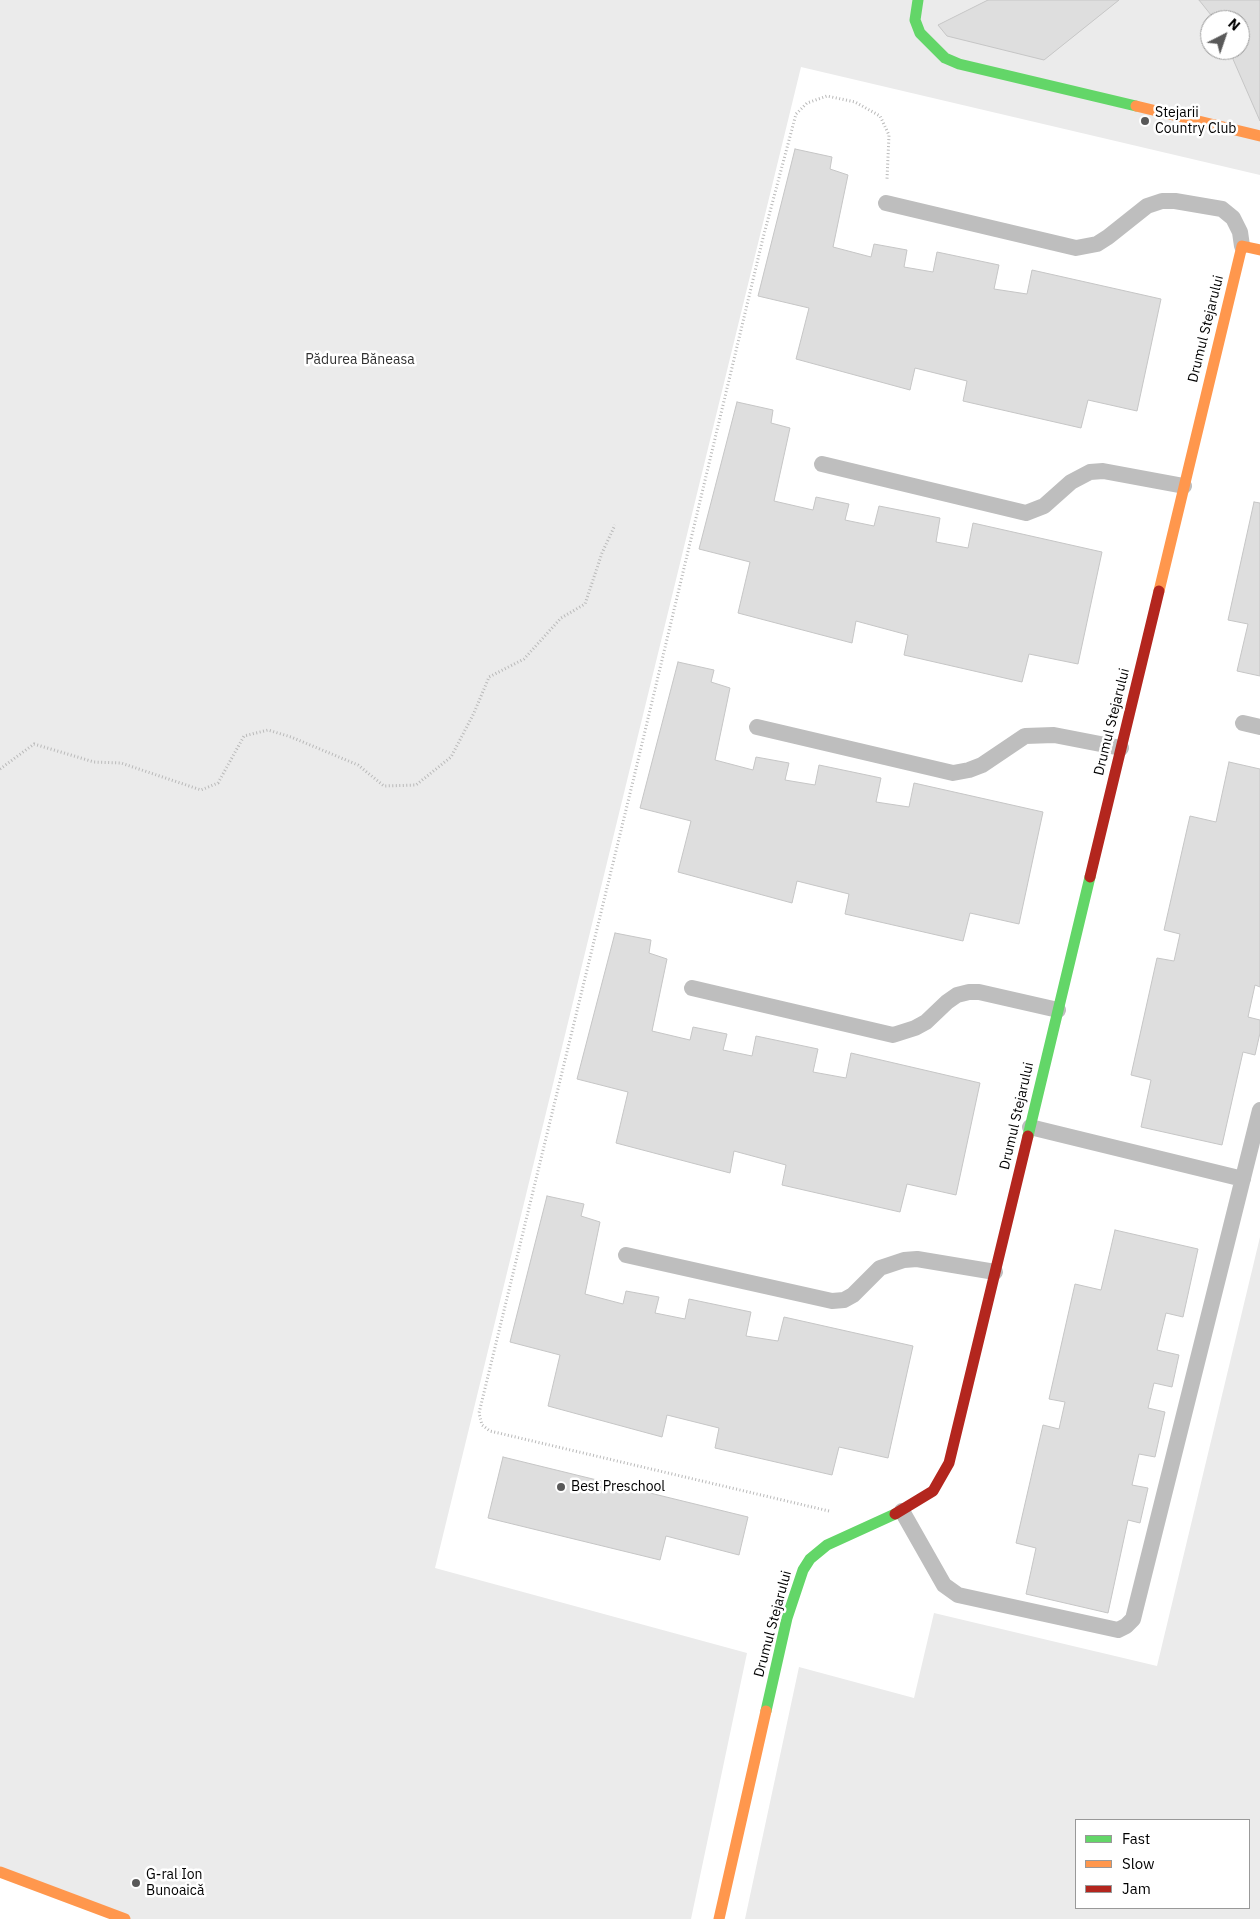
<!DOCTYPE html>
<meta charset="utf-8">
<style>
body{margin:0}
#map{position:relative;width:1260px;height:1919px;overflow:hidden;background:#fff;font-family:"IBM Plex Sans",sans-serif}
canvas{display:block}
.legend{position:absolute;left:1075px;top:1819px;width:175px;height:90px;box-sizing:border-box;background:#fff;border:1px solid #999;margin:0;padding:6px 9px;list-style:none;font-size:15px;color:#000}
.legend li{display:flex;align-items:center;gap:10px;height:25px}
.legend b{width:25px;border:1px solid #999}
.north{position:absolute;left:1200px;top:10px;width:50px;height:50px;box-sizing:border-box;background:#fff;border:1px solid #999;border-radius:50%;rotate:41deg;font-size:14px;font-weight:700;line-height:20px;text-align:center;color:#000}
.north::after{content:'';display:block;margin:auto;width:18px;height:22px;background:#595959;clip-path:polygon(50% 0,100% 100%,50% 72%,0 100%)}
</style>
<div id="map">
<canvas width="1260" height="1919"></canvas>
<ul class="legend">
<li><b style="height:6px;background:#63d668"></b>Fast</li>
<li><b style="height:6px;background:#ff974d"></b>Slow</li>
<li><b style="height:6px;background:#b3261e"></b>Jam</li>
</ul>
<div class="north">N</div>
</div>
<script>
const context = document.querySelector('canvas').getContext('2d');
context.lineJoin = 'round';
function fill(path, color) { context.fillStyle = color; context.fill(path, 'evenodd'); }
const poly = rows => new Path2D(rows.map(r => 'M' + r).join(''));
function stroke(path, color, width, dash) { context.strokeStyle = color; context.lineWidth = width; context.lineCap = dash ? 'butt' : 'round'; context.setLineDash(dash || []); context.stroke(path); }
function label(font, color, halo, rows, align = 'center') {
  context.font = font + ' "IBM Plex Sans",sans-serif'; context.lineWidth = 5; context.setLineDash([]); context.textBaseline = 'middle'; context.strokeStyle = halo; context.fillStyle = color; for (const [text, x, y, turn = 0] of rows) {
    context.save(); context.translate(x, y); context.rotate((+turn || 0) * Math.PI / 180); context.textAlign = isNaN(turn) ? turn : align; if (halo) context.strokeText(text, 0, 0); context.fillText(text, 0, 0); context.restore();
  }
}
const green = poly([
 [0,0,1260,0,1260,175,801,67,435,1568,747,1653,691,1919,120,1919,0,1873],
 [1210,20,1240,20,1240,50,1210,50],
 [1260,1237,1260,1919,745,1919,799,1667,914,1698,934,1613,1157,1666],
 [1249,1820,1249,1908,1076,1908,1076,1820]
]);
const building = poly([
 [988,0,1119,0,1044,60,947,36,938,25,988,0],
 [1199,0,1260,0,1260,121,1229,50,1240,50,1240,20,1215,20,1199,0],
 [795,149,832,157,830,169,848,175,833,247,871,257,874,244,907,250,904,267,933,272,937,252,999,265,994,289,1027,294,1032,270,1161,299,1137,411,1088,400,1081,428,963,401,967,381,915,368,910,390,796,359,809,308,758,296,795,149],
 [737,402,773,410,771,423,790,428,774,501,813,510,816,497,849,504,845,520,874,526,879,506,940,518,936,542,968,548,973,523,1102,552,1078,664,1029,654,1022,682,904,655,908,635,856,621,852,643,738,613,750,562,699,549,737,402],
 [1254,502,1260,503,1260,676,1237,671,1248,624,1228,620,1254,502],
 [678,662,714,670,711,682,730,688,715,760,753,770,756,757,789,763,785,780,815,785,819,765,881,778,876,802,909,807,914,783,1043,812,1019,924,970,913,963,941,845,914,849,894,797,881,792,903,678,872,691,821,640,808,678,662],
 [1229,762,1260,769,1260,987,1255,985,1248,1017,1260,1020,1260,1033,1255,1055,1243,1052,1222,1145,1141,1127,1151,1080,1131,1075,1157,958,1174,961,1180,934,1164,930,1190,816,1216,822,1229,762],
 [615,933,651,940,649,953,667,959,652,1031,690,1040,693,1027,727,1034,723,1050,752,1056,756,1036,818,1049,813,1072,846,1078,851,1053,980,1083,956,1195,907,1184,900,1212,782,1185,786,1165,734,1151,730,1173,616,1143,628,1092,577,1079,615,933],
 [547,1196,584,1204,581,1216,600,1222,585,1294,623,1304,626,1291,659,1297,655,1313,685,1319,689,1299,751,1312,746,1336,778,1341,784,1317,913,1346,888,1458,839,1447,832,1475,715,1448,719,1428,667,1415,662,1437,548,1406,560,1355,510,1342,547,1196],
 [1115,1230,1198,1249,1183,1317,1166,1313,1157,1350,1179,1355,1172,1387,1154,1383,1148,1408,1165,1412,1155,1457,1139,1454,1132,1485,1148,1488,1140,1523,1128,1520,1108,1613,1026,1594,1036,1548,1016,1543,1043,1425,1059,1429,1065,1402,1049,1399,1075,1284,1101,1290,1115,1230],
 [503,1457,748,1517,739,1555,666,1536,660,1560,488,1518,503,1457]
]);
const path = poly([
 [0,769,34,744,94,762,121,763,201,790,218,783,244,736,268,730,291,737,358,765,384,786,416,785,451,757,474,713,489,677,524,659,561,618,585,604,602,553,615,525],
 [829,1511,490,1431,482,1425,479,1413,634,777,763,238,796,114,807,103,827,96,855,102,880,116,889,135,887,179]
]);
const lane = poly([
 [886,203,1076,248,1097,244,1108,237,1147,206,1162,201,1175,201,1222,209,1233,218,1240,232,1242,246],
 [822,464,1026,513,1044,506,1071,482,1090,472,1103,471,1184,486],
 [1243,723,1260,727],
 [757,727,953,773,969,770,982,765,1025,736,1054,735,1121,748],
 [692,988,893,1035,915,1028,926,1022,947,1002,957,995,969,992,979,992,1058,1010],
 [1030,1127,1243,1179],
 [626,1255,832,1301,844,1300,853,1295,880,1268,904,1260,917,1259,995,1272],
 [902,1511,944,1585,958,1595,1118,1630,1126,1626,1133,1619,1260,1110]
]);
const fast = poly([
 [918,0,915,20,920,33,945,58,959,64,1136,106],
 [1028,1136,1090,877],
 [766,1711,787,1618,803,1570,810,1559,827,1545,895,1514]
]);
const slow = poly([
 [1136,106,1260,136],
 [1159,591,1242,246,1260,250],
 [0,1872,125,1919],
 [719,1919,766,1711]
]);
const jam = poly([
 [1090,877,1159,591],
 [895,1514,933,1491,949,1463,1028,1136]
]);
const markers = [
 [1145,121,5,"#595959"],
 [561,1487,5,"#595959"],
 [136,1883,5,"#595959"]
];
const poiNames = [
 ["Stejarii",1155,113],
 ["Country Club",1155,129],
 ["Best Preschool",571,1487],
 ["G-ral Ion",146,1875],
 ["Bunoaică",146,1891]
];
const streetNames = [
 ["Drumul Stejarului",1206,329,-76],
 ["Drumul Stejarului",1112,722,-76],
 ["Drumul Stejarului",1017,1116,-77],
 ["Drumul Stejarului",773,1624,-75]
];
const parkNames = [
 ["Pădurea Băneasa",360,360]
];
fill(green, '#ebebeb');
fill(building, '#dedede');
stroke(building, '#c6c6c6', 1);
stroke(path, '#b9b9b9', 3, [1, 2.5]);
stroke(lane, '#bebebe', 16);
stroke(fast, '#63d668', 11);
stroke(slow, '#ff974d', 11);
stroke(jam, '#b3261e', 11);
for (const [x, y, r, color] of markers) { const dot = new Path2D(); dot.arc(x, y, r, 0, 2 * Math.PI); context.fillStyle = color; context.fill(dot); stroke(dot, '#fff', 2); }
label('14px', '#000', '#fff', poiNames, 'left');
label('14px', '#000', '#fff', streetNames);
label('14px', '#313131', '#fff', parkNames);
</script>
